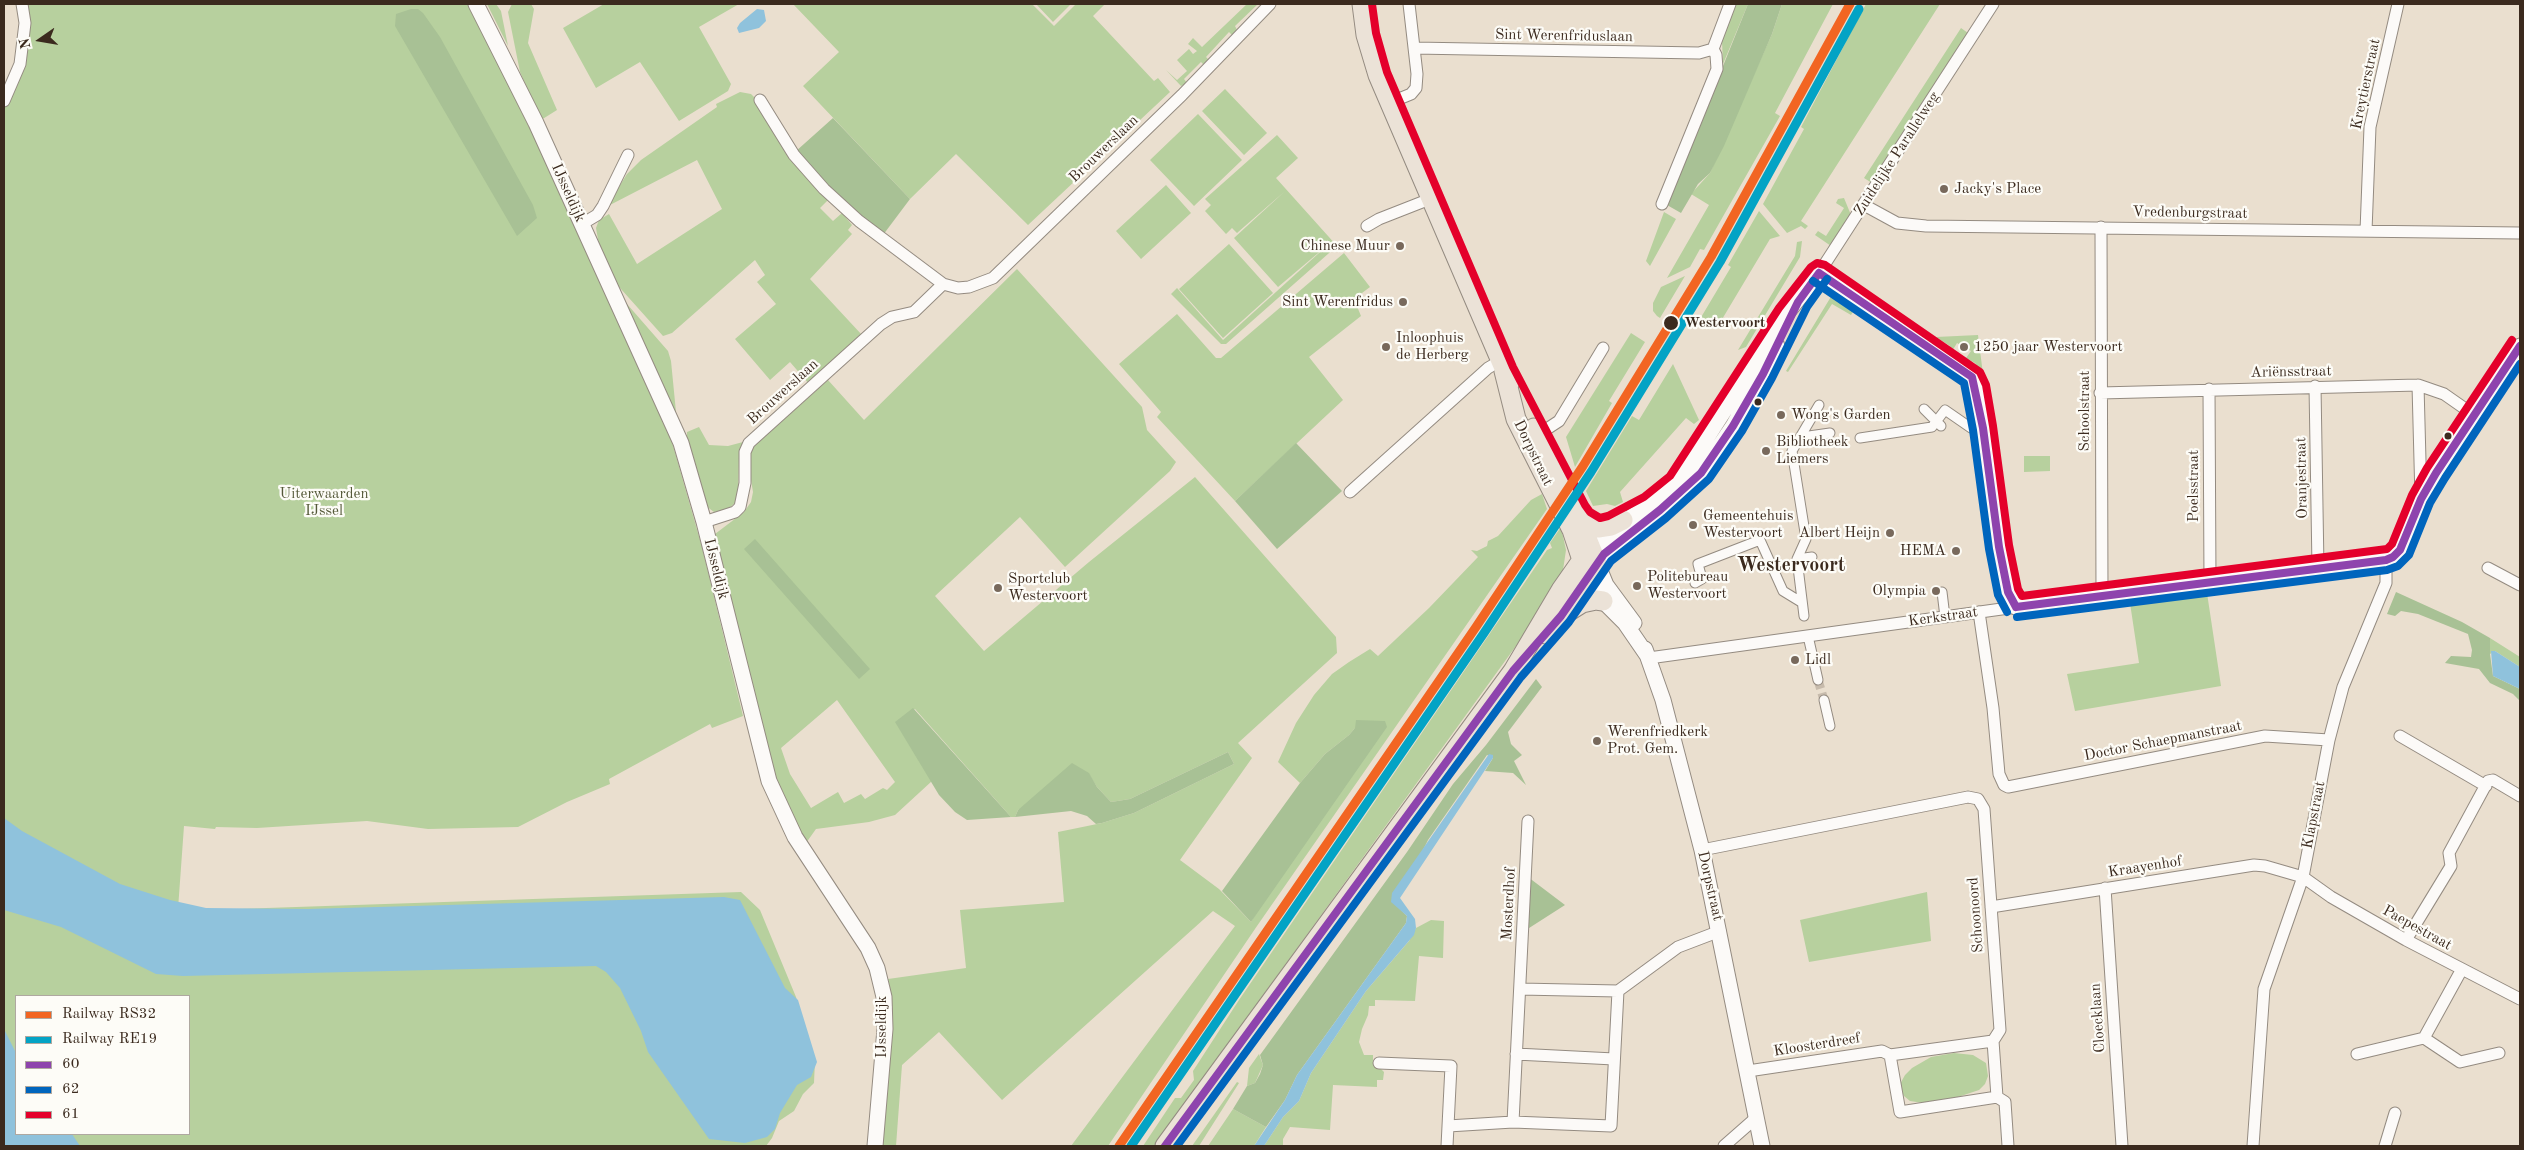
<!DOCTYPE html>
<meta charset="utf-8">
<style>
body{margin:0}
#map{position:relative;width:2524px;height:1150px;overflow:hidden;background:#eadfcf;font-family:"Old Standard TT",serif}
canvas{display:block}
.frame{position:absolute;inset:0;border:5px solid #3b2a1e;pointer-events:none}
.legend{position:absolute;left:15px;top:995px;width:175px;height:140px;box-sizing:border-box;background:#fdfcf7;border:1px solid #afa8a0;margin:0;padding:6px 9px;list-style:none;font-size:15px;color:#3b2a1e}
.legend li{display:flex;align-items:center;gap:10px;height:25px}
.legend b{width:25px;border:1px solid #afa8a0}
.north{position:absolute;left:15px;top:15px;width:50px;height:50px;-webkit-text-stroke:4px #fdfcf7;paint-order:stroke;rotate:257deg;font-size:14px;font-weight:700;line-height:20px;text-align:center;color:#3b2a1e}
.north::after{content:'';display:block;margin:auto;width:18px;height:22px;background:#3b2a1e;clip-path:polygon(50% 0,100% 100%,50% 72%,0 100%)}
</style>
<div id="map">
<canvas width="2524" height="1150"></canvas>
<div class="frame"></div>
<ul class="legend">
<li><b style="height:6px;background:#f26522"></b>Railway RS32</li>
<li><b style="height:6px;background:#03a3c5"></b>Railway RE19</li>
<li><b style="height:6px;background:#8e44ad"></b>60</li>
<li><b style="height:6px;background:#0065bd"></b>62</li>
<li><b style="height:6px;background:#e4002b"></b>61</li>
</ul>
<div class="north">N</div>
</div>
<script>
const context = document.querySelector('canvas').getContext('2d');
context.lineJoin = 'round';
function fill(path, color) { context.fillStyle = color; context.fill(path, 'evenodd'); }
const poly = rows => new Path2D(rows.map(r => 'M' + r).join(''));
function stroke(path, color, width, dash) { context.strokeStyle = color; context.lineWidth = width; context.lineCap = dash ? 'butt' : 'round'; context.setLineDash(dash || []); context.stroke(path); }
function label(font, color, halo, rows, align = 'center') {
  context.font = font + ' "Old Standard TT",serif'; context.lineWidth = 4.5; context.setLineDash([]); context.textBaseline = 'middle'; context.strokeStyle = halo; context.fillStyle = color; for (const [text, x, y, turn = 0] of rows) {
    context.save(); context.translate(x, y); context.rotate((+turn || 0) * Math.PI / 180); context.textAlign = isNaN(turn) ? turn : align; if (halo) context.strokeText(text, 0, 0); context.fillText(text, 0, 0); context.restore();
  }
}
const green = poly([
 [26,4,470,4,492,44,672,442,702,547,743,716,712,728,710,724,609,779,610,784,567,802,518,827,428,829,367,821,257,828,216,827,215,829,184,826,178,909,207,910,741,892,760,910,796,997,815,1060,814,1083,803,1094,794,1111,779,1121,772,1138,766,1146,67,1146,59,1134,189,1134,189,996,16,996,16,1069,4,1060,4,109,19,76],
 [487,4,496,4,501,11,508,46],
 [512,4,531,4,534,9,528,43,557,110,541,120,520,72,508,12],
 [604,4,739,4,699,27,731,84,728,91,679,121,640,62,596,88,563,28],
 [793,4,1032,4,1054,26,1076,4,1105,4,1093,16,1154,81,1158,78,1170,92,1028,225,956,154,910,199,803,86,839,52],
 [1036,4,1071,4,1053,22],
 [1247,4,1258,4,1235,26,1237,30,1232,35,1229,32,1206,57,1209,60,1204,65,1201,62,1184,79,1187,83,1181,86,1166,70,1177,80,1187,71,1177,60,1189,49,1193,54,1197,51,1188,44,1193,38,1202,47],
 [1735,4,1748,4,1723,64,1722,41],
 [1782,4,1833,4,1775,113,1780,116,1704,250,1700,249,1690,267,1667,278,1709,205,1691,194,1710,173,1772,34],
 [1866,4,1940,4,1801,221,1808,226,1805,229,1801,226,1787,233,1763,204,1804,129,1801,127],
 [1961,28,1968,33,1872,183,1864,178],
 [1225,89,1267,133,1244,155,1202,111],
 [740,92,751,94,759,102,830,198,820,208,833,221,842,213,852,225,848,230,852,234,810,279,862,335,809,384,790,362,770,380,735,339,776,304,757,282,765,275,755,260,672,333,663,336,612,279,601,257,596,228,599,220,609,214,637,264,722,209,697,160,610,205,610,201,627,174,641,160,717,107,716,104],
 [1198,114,1242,160,1194,206,1150,160],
 [1277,135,1298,158,1276,178,1337,246,1226,344,1221,344,1171,294,1177,288,1223,340,1330,243,1278,287,1234,238,1284,192,1237,233,1232,228,1226,234,1205,211,1211,205,1205,199],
 [1166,185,1191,213,1141,259,1116,231],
 [1844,198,1851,215,1831,246,1815,235,1818,231,1826,236,1844,208,1836,203,1838,199],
 [1759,211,1780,236,1770,239,1721,321,1713,326,1700,319,1731,267,1728,265],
 [1664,212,1676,219,1650,266,1646,261],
 [1802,241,1800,257,1746,347,1738,350,1795,256,1797,242],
 [1229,244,1273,293,1223,338,1179,289],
 [1344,253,1370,287,1354,299,1361,316,1309,357,1343,400,1235,501,1157,417,1161,412,1119,364,1177,314,1216,358,1221,358],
 [1017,269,1142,407,1147,430,1176,462,1170,471,1065,567,1020,517,935,596,984,651,1089,562,1195,477,1336,637,1337,653,1238,743,1252,758,1180,860,1219,889,1251,922,1355,728,1349,735,1325,754,1300,783,1278,762,1296,723,1314,695,1332,674,1349,662,1370,649,1378,656,1429,608,1478,557,1471,550,1477,551,1487,546,1488,541,1498,536,1531,500,1542,494,1547,509,1257,926,1108,1146,1071,1146,1235,926,1213,911,1002,1100,939,1032,902,1065,896,1146,881,1146,892,1033,892,1005,888,979,966,968,960,910,1064,902,1058,832,1102,823,1134,813,1234,764,1228,752,1130,799,1111,802,1097,787,1088,773,1018,810,1015,817,1011,817,915,709,896,722,932,781,895,815,869,822,816,829,806,843,794,820,768,759,715,534,744,512,751,502,753,492,749,468,751,449,828,380,864,420],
 [837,700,895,782,887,790,883,788,865,799,861,794,844,803,838,792,811,808,790,774,781,748],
 [1685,276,1660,318,1657,316,1653,311,1653,303,1661,287],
 [1832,295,1837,295,1860,310,1858,313,1854,310,1851,315,1832,304,1788,372,1786,371],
 [627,304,668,351,671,361,676,412,673,410,625,305],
 [1631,333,1645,342,1609,401,1612,403,1575,467,1566,437],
 [1978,335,1983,374,1975,363,1966,358,1971,351,1957,343,1951,353,1950,346,1936,337],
 [1673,364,1699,420,1694,424,1686,418,1620,492,1623,502,1615,506,1607,504,1593,506,1586,491,1632,416,1639,420],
 [699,427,709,445,728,446,743,442,739,458,738,497,735,503,727,510,714,512,706,506,687,439,687,432],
 [2024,456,2050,456,2050,471,2024,472],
 [1561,527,1566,550,1562,577,1521,639,1154,1146,1143,1146,1175,1098,1181,1098,1194,1080,1193,1071,1239,1000,1547,550,1552,548,1550,543],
 [2207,593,2221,686,2075,711,2067,674,2139,663,2130,603],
 [2490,638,2520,657,2520,667,2495,651,2490,654],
 [1442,783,1363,897,1179,1146,1377,874],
 [1927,892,1931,941,1809,962,1800,920],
 [1431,920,1444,921,1443,958,1419,956,1415,1001,1375,1000,1375,1006,1369,1006,1368,1015,1362,1029,1359,1042,1364,1055,1373,1055,1373,1061,1384,1072,1383,1080,1377,1080,1377,1087,1333,1085,1330,1130,1290,1127,1283,1139,1283,1146,1264,1146,1283,1117,1299,1101,1311,1073,1366,991,1409,941,1416,928],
 [1954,1053,1973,1055,1986,1063,1988,1076,1985,1084,1979,1090,1958,1097,1923,1103,1910,1101,1904,1096,1899,1086,1905,1075,1912,1068,1931,1057],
 [1259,1054,1263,1065,1255,1083,1247,1086,1249,1068],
 [1237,1082,1239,1083,1199,1146,1192,1146],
 [1233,1109,1266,1127,1254,1146,1208,1146]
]);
const forest = poly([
 [1748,4,1782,4,1772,34,1724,146,1710,173,1698,184,1681,213,1667,205],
 [411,9,418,9,423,13,440,37,533,205,537,218,517,236,395,26,396,14],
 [833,118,910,199,883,235,834,195,795,152],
 [1296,443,1342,491,1277,549,1235,501],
 [755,539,870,669,859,679,744,549],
 [2396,592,2462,622,2490,638,2490,654,2493,676,2520,689,2520,701,2513,694,2490,683,2479,669,2445,663,2451,656,2471,657,2472,650,2468,634,2418,614,2401,611,2395,616,2387,614],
 [1536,679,1542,687,1508,732,1511,744,1522,755,1514,761,1526,785,1513,773,1485,771,1493,758,1487,755,1428,840,1396,905,1407,916,1406,923,1297,1075,1285,1100,1266,1127,1233,1109,1247,1086,1255,1083,1260,1074,1263,1065,1260,1055,1407,852,1453,784,1486,745],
 [913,708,1011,817,967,820,955,812,939,795,895,722],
 [1356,720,1385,721,1387,727,1251,922,1222,891,1300,783,1325,754,1349,735,1355,728],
 [1228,752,1234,764,1134,813,1102,823,1096,824,1087,816,1071,811,1015,817,1018,810,1072,763,1089,773,1097,787,1111,802,1130,799],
 [1528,877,1565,905,1526,930]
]);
const water = poly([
 [757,9,764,10,766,21,759,28,739,33,737,28,740,23],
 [2491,651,2495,651,2520,667,2520,689,2493,676],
 [1489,754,1493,755,1493,758,1400,898,1415,919,1416,928,1414,935,1366,991,1311,1073,1299,1101,1283,1117,1264,1146,1254,1146,1285,1100,1297,1075,1406,923,1407,916,1391,902,1392,893],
 [4,818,22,831,120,884,170,900,206,908,308,909,724,897,740,900,785,988,798,1000,817,1062,811,1077,797,1085,780,1113,775,1129,767,1137,745,1143,709,1139,648,1052,641,1031,620,988,606,972,596,966,183,976,156,974,61,927,4,910],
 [4,1029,16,1053,16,1134,72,1134,80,1146,4,1146]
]);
const pedestrianTunnel = poly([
 [1818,680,1824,700]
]);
const pedestrian = poly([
 [1924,409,1941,426],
 [1802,437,1830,433],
 [1860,438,1932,427,1945,410,1971,428,1983,427],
 [1797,559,1812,557],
 [1695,583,1702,579,1698,564,1760,540,1783,591,1801,602],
 [1942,592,1945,617],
 [1804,616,1797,559,1806,539,1792,451,1819,405],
 [1808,636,1818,680],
 [1824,700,1830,726]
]);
const minor = poly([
 [1414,48,1699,53,1713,49],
 [1713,49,1730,4],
 [760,100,794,155,824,189,859,221,943,284],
 [4,101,20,64,25,23,22,4],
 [1389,103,1411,94,1416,88,1417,74,1409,4],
 [1662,204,1717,69,1716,55,1713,49],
 [1864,205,1897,223,1926,226,2520,233],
 [582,224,597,215,603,206,628,155],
 [1367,226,1379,219,1430,199],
 [2101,227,2102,596],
 [2366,231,2370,127,2398,4],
 [1819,273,1993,4],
 [2418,385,2421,499],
 [2315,386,2318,568],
 [2209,389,2210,582],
 [2100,393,2418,385,2444,394,2474,415],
 [1533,438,1559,421,1603,348],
 [1350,492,1488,368,1500,361],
 [704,522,735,512,740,507,745,483,745,452,749,443,881,324,892,317,914,312,943,284,958,288,969,287,993,278,1182,95,1270,4],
 [2488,568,2520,585],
 [1979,612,1993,708,1999,774,2004,785,2008,787,2265,736,2329,740],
 [1649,658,2016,607],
 [2400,736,2486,786],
 [1702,850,1968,797,1978,799,1984,809,2000,1030,1993,1041,1890,1055,1882,1051,1748,1071],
 [2105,888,2122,1146],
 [1991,907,2254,865,2265,866,2303,877,2331,897,2406,940,2520,999],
 [2406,940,2451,866,2449,853,2488,781,2493,780,2520,796],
 [1520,989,1618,991,1678,947,1720,931],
 [2424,1038,2460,1062,2499,1053],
 [1993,1041,1997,1097,2005,1102,2008,1146],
 [1516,1054,1614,1059],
 [2357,1054,2424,1038,2462,969],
 [1890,1055,1900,1112,1997,1097],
 [1379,1063,1451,1066,1448,1126],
 [1513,1122,1611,1126,1618,991],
 [1447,1146,1448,1126,1513,1122,1528,821],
 [1724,1146,1757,1117],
 [2253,1146,2264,989,2303,877,2329,740,2343,687,2386,583,2386,560],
 [2385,1146,2395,1113]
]);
const tertiary = poly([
 [476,4,536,123,681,443,704,522,769,781,795,837,868,948,877,968,884,997,885,1029,875,1146],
 [1634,623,1606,585,1597,563,1611,547,1660,510,1701,473,1733,426,1777,346],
 [1645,649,1663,700,1702,850,1762,1146],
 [1649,658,1625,623,1595,593,1582,560,1613,528,1650,505,1668,492,1683,475,1787,313,1819,273,1972,377,1976,388,1983,428,1999,547,2008,592,2016,607,2386,560,2393,557,2400,550,2421,499,2436,473,2520,346]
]);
const primary = poly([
 [1362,4,1366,35,1378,75,1510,382],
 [1534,428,1570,499],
 [1576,510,1583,520,1598,528,1611,526,1623,520],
 [1566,613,1582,603,1596,600,1603,601],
 [1545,634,1561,616,1597,563,1586,536],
 [1165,1146,1513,671,1561,590,1582,560,1572,530,1516,419,1504,371]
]);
const bus1 = poly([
 [1819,273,1972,377,1983,428,1999,547,2008,592,2016,607],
 [2016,607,2386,560,2393,557,2400,550,2421,499,2436,473,2520,346],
 [1165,1146,1513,671,1561,616,1604,554,1660,510,1701,473,1733,426,1763,374,1798,302,1819,273]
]);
const bus2 = poly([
 [1813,281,1964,383,1973,430,1989,549,1998,595,2007,612],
 [2017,617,2387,570,2398,566,2409,555,2430,503,2445,478,2520,364],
 [1177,1146,1521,677,1569,622,1611,561,1666,518,1709,479,1742,431,1772,378,1807,307,1827,279]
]);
const bus3 = poly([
 [1372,4,1376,33,1387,72,1513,367,1585,505,1590,512,1600,518,1608,516,1644,497,1670,476,1779,308,1811,267,1817,263,1825,265,1980,372,1986,385,1993,426,2009,545,2018,589,2022,596,2387,549,2392,544,2412,495,2427,468,2512,340]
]);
const rail1 = poly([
 [1119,1146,1476,627,1583,466,1711,257,1850,4]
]);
const rail2 = poly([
 [1131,1146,1484,633,1591,472,1720,262,1859,9]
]);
const markers = [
 [1944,189,5,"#78695c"],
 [1400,246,5,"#78695c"],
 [1403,302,5,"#78695c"],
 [1671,323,8,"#3b2a1e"],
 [1386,347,5,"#78695c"],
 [1964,347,5,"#78695c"],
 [1758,402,4.5,"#3b2a1e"],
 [1781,415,5,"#78695c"],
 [2448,436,4.5,"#3b2a1e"],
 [1766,451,5,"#78695c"],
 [1693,525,5,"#78695c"],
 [1890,533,5,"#78695c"],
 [1956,551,5,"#78695c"],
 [1637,586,5,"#78695c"],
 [998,588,5,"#78695c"],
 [1936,591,5,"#78695c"],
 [1795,660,5,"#78695c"],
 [1597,741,5,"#78695c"]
];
const streetNames = [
 ["Sint Werenfriduslaan",1564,36,1],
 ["Kreytierstraat",2366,84,-78],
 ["Brouwerslaan",1104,149,-44],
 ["Zuidelijke Parallelweg",1897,154,-57],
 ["IJsseldijk",568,193,66],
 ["Vredenburgstraat",2190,213,1],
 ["Ariënsstraat",2291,372,-1],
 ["Brouwerslaan",783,392,-42],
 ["Schoolstraat",2085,411,-90],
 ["Dorpstraat",1533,453,64],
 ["Oranjestraat",2302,478,-91],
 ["Poelsstraat",2194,486,-90],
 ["IJsseldijk",716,569,76],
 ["Kerkstraat",1943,617,-8],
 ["Doctor Schaepmanstraat",2163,741,-11],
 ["Klapstraat",2314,815,-79],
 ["Kraayenhof",2145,867,-9],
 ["Dorpstraat",1710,886,77],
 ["Mosterdhof",1509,904,-87],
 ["Schoonoord",1976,915,-94],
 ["Paepestraat",2417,928,29],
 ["Cloecklaan",2098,1018,-94],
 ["IJsseldijk",882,1027,-90],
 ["Kloosterdreef",1817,1045,-9]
];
const poiNames = [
 ["Jacky's Place",1954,189],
 ["Chinese Muur",1390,246,"right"],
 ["Sint Werenfridus",1393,302,"right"],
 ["Inloophuis",1396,338],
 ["de Herberg",1396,355],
 ["1250 jaar Westervoort",1974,347],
 ["Wong's Garden",1791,415],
 ["Bibliotheek",1776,442],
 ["Liemers",1776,459],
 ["Gemeentehuis",1703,516],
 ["Westervoort",1703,533],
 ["Albert Heijn",1880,533,"right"],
 ["HEMA",1946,551,"right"],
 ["Politebureau",1647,577],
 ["Westervoort",1647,594],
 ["Sportclub",1008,579],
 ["Westervoort",1008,596],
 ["Olympia",1926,591,"right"],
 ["Lidl",1805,660],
 ["Werenfriedkerk",1607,732],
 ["Prot. Gem.",1607,749]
];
const stopNames = [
 ["Westervoort",1684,323]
];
const parkNames = [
 ["Uiterwaarden",324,494],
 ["IJssel",324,511]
];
const districtNames = [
 ["Westervoort",1791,566]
];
fill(green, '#b7d09e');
fill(forest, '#a8c195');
fill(water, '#8fc2dc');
stroke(pedestrianTunnel, '#c7bbac', 9, [9, 4.5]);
stroke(pedestrian, '#948b81', 11);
stroke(minor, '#948b81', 13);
stroke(tertiary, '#948b81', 17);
stroke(primary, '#948b81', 21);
stroke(pedestrian, '#fcfaf8', 9);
stroke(minor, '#fcfaf8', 11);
stroke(tertiary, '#fcfaf8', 15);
stroke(primary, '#ebe2d7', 19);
stroke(bus1, '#8e44ad', 8);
stroke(bus2, '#0065bd', 8);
stroke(bus3, '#e4002b', 8);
stroke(rail1, '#f26522', 9);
stroke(rail2, '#03a3c5', 9);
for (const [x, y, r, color] of markers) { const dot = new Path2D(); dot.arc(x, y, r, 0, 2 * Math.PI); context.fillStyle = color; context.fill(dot); stroke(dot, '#fdfcf7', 2); }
label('15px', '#3b2a1e', '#fdfcf7', streetNames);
label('15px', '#3b2a1e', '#fdfcf7', poiNames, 'left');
label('bold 15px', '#3b2a1e', '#fdfcf7', stopNames, 'left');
label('15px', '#545838', '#fdfcf7', parkNames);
label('bold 20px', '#3b2a1e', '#fdfcf7', districtNames);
</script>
